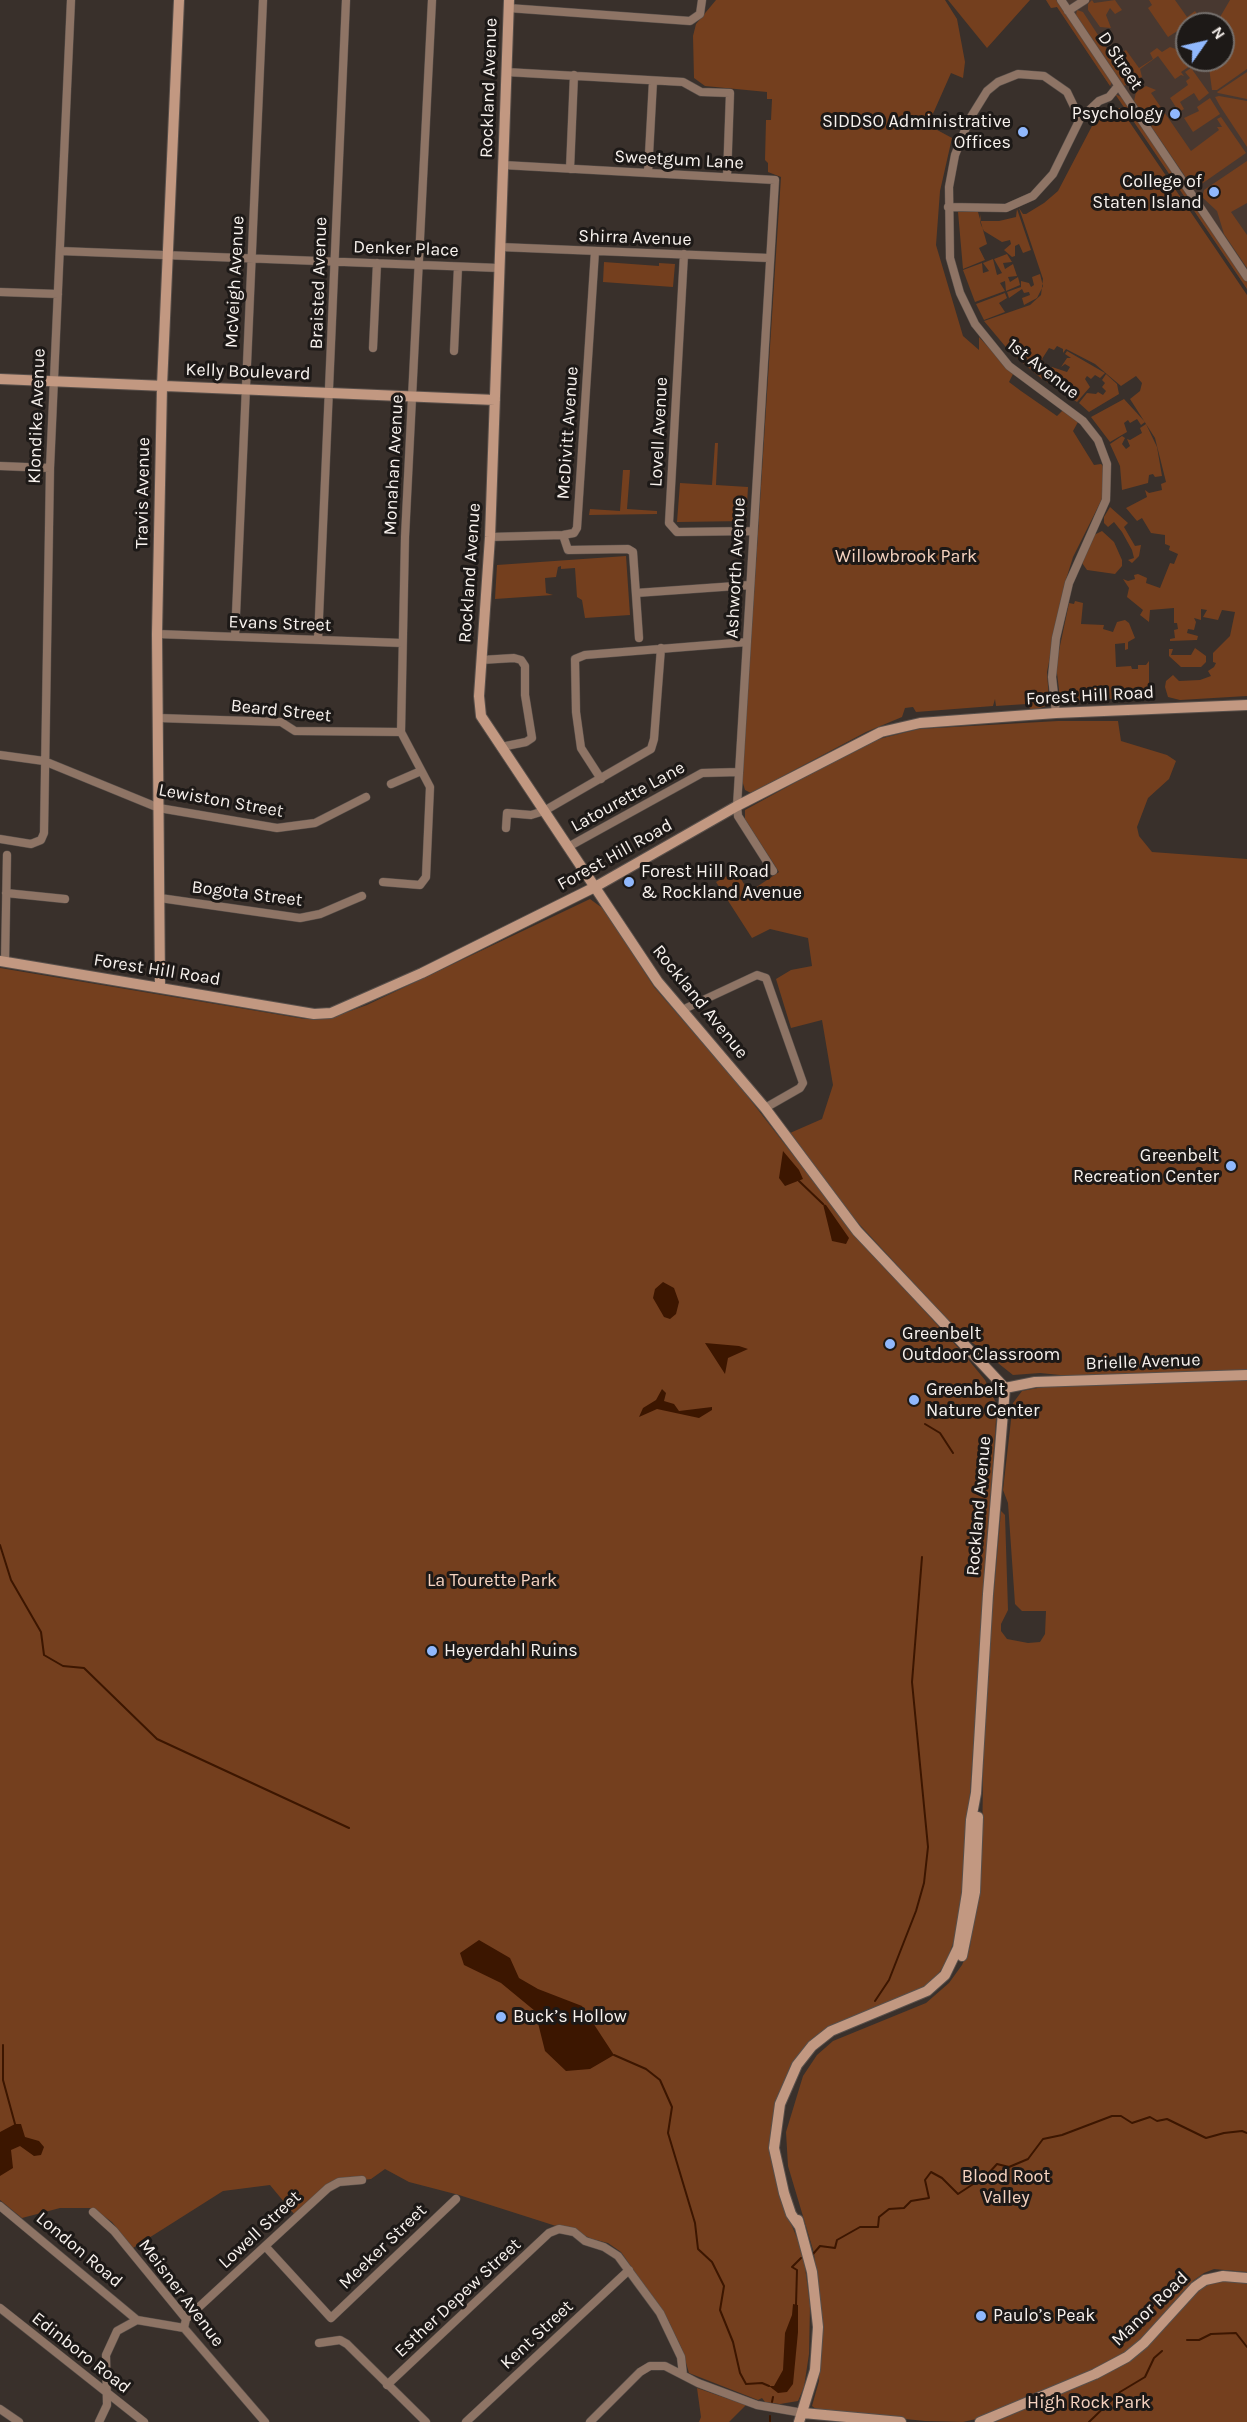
<!DOCTYPE html>
<meta charset="utf-8">
<style>
body{margin:0}
#map{position:relative;width:1247px;height:2422px;overflow:hidden;background:#39302b;font-family:Karla,sans-serif}
canvas{display:block}
.north{position:absolute;left:1175px;top:12px;width:60px;height:60px;box-sizing:border-box;background:#1d1917;border:2px solid #75706d;border-radius:50%;rotate:56deg;font-size:16px;font-weight:700;line-height:24px;text-align:center;color:#f8f2ee}
.north::after{content:'';display:block;margin:auto;width:21px;height:27px;background:#90b8fd;clip-path:polygon(50% 0,100% 100%,50% 72%,0 100%)}
</style>
<div id="map">
<canvas width="1247" height="2422"></canvas>
<div class="north">N</div>
</div>
<script>
const context = document.querySelector('canvas').getContext('2d');
context.lineJoin = 'round';
function fill(path, color) { context.fillStyle = color; context.fill(path, 'evenodd'); }
const poly = rows => new Path2D(rows.map(r => 'M' + r).join(''));
function stroke(path, color, width, dash) { context.strokeStyle = color; context.lineWidth = width; context.lineCap = dash ? 'butt' : 'round'; context.setLineDash(dash || []); context.stroke(path); }
function label(font, color, halo, rows, align = 'center') {
  context.font = font + ' Karla,sans-serif'; context.lineWidth = 6; context.setLineDash([]); context.textBaseline = 'middle'; context.strokeStyle = halo; context.fillStyle = color; for (const [text, x, y, turn = 0] of rows) {
    context.save(); context.translate(x, y); context.rotate((+turn || 0) * Math.PI / 180); context.textAlign = isNaN(turn) ? turn : align; if (halo) context.strokeText(text, 0, 0); context.fillText(text, 0, 0); context.restore();
  }
}
const built = poly([
 [1046,0,1247,0,1247,289,1057,7,1051,8],
 [1187,24,1223,24,1223,60,1187,60]
]);
const green = poly([
 [716,0,945,0,957,19,965,62,963,78,951,73,928,125,952,138,940,191,936,245,963,336,979,350,979,337,1013,374,1009,382,1021,391,1057,416,1063,410,1078,422,1073,431,1094,465,1101,464,1104,467,1104,495,1073,557,1064,586,1047,672,1049,700,1046,706,1032,711,1027,704,996,706,995,699,993,706,916,712,913,707,905,708,902,717,866,732,751,793,745,790,742,780,781,177,768,172,768,163,765,160,766,120,771,120,772,99,767,99,767,92,705,86,694,78,693,36,696,24],
 [948,0,1030,0,987,48],
 [1046,0,1056,0,1112,82,1110,86,1057,7,1051,8],
 [1092,0,1094,3,1115,0,1117,3,1122,10,1115,14,1110,8,1106,15,1111,28,1100,27,1088,10,1088,4],
 [1149,0,1175,0,1187,17,1195,11,1199,17,1168,37,1148,8,1152,5],
 [1230,0,1247,0,1247,69,1217,90,1212,90,1208,60,1223,60,1223,24,1216,24],
 [1077,10,1083,12,1113,58,1126,50,1139,68,1153,59,1150,53,1157,48,1162,52,1170,47,1181,51,1190,66,1181,72,1184,76,1181,75,1175,79,1158,56,1140,69,1142,77,1124,86,1076,15],
 [1191,68,1209,93,1199,101,1194,93,1180,102,1184,109,1179,112,1170,98,1188,85,1186,81,1190,78,1185,72],
 [1247,72,1247,99,1218,93,1217,92],
 [1146,86,1156,90,1151,93,1191,151,1219,130,1217,127,1222,127,1217,119,1221,117,1246,153,1200,185,1191,185,1134,101,1136,92],
 [1115,94,1123,98,1247,282,1247,289],
 [1219,96,1247,101,1247,147,1220,106,1215,97],
 [1210,98,1220,114,1193,132,1184,118,1199,111,1197,107],
 [1120,108,1247,295,1247,696,1180,700,1168,697,1165,687,1166,681,1173,675,1179,681,1200,680,1211,676,1208,671,1214,667,1216,663,1213,662,1213,653,1230,636,1235,612,1222,610,1218,620,1203,617,1207,610,1201,609,1201,620,1194,618,1196,622,1194,630,1188,629,1187,633,1198,636,1197,640,1170,641,1170,639,1175,638,1174,630,1178,629,1177,623,1174,623,1174,608,1150,610,1149,622,1140,615,1143,610,1127,597,1129,588,1123,579,1128,581,1135,579,1134,575,1138,574,1147,578,1146,583,1160,588,1170,563,1174,564,1178,554,1169,550,1170,546,1165,544,1165,535,1151,533,1142,518,1137,521,1126,508,1147,497,1145,490,1149,493,1162,490,1161,484,1166,482,1155,438,1130,399,1140,391,1142,383,1136,376,1121,386,1095,364,1066,349,1063,353,1063,349,1057,346,1054,350,1049,348,1042,359,1048,369,1042,379,1010,352,984,321,1030,305,1041,295,1043,279,1019,208,1023,214,1026,214,1044,203,1058,191,1092,126,1087,121,1095,111,1102,115,1108,110],
 [1247,161,1247,203,1231,212,1247,235,1247,268,1224,234,1217,211,1202,197,1204,190],
 [1017,209,1031,250,1023,253,1019,244,1015,246,1015,256,1012,257,1004,250,1011,244,1010,240,1002,242,984,231,981,225,980,221,980,214,981,221,999,221,1016,217],
 [958,212,978,212,987,244,979,248,985,260,963,269],
 [1007,254,1012,262,1003,263,1005,269,1013,264,1017,276,1008,277,1010,282,1018,277,1020,285,1006,291,1005,281,1000,283,1005,291,975,302,963,270,982,263,983,273,989,271,983,263,993,259,997,275,1002,273,994,259],
 [604,262,659,266,659,263,675,264,673,287,603,282],
 [1040,274,1043,286,1037,298,1024,305,1022,298,1030,295,1029,292,1024,293,1022,289,1009,298,1007,292,1021,287,1021,281,1029,283,1031,287,1034,285,1032,277],
 [1005,293,1007,298,999,303,1005,312,984,320,976,304],
 [1067,351,1105,373,1100,378,1095,375,1091,379,1087,376,1085,379,1090,387,1077,402,1044,380,1052,367,1067,372,1070,367,1065,364,1061,367,1067,358,1071,358,1065,354],
 [1106,374,1117,384,1119,394,1089,412,1079,403,1087,393,1096,394,1098,392,1103,395,1106,391,1102,387,1105,383,1102,380],
 [1124,399,1145,422,1141,425,1137,419,1130,423,1128,420,1124,423,1127,432,1110,442,1091,417],
 [1146,424,1157,447,1162,476,1155,477,1153,474,1149,475,1148,483,1122,490,1120,466,1110,444,1122,436,1125,438,1122,444,1126,449,1130,446,1127,439,1130,440,1142,433,1140,428],
 [715,443,718,443,716,485,748,487,746,521,677,522,680,483,712,485],
 [623,470,630,470,627,509,657,511,657,514,589,515,590,509,620,511],
 [1110,507,1128,523,1124,527,1135,546,1141,545,1139,556,1132,563,1128,560,1134,558,1132,550,1122,532,1114,522,1108,527,1104,523,1104,517],
 [1102,531,1114,542,1122,560,1122,566,1115,574,1087,570,1082,563,1094,535],
 [626,556,630,615,585,618,582,600,577,597,575,568,561,569,561,566,558,567,556,577,545,578,546,593,553,595,495,599,497,565],
 [1075,601,1083,603,1081,624,1104,625,1103,629,1113,632,1117,622,1125,620,1129,623,1135,638,1128,642,1128,649,1125,650,1125,643,1115,644,1116,667,1131,666,1132,669,1138,669,1138,665,1146,665,1149,661,1149,697,1068,701,1066,704,1060,698,1056,665,1069,603,1074,604],
 [1195,648,1206,656,1206,662,1201,667,1181,667,1169,656,1169,649,1173,649,1171,655,1191,655],
 [1058,721,1118,721,1121,741,1167,755,1176,761,1169,779,1148,798,1137,827,1139,836,1152,852,1247,859,1247,1370,1070,1376,1040,1373,1013,1375,959,1332,848,1212,790,1133,822,1119,833,1085,822,1020,791,1028,776,979,791,970,812,966,808,938,770,929,752,938,716,882,736,871,749,892,779,872,745,819,745,810,871,741,919,729],
 [590,899,605,910,654,987,738,1084,856,1236,962,1352,985,1380,997,1405,964,1879,957,1931,947,1961,936,1977,926,1986,828,2028,813,2038,790,2067,774,2108,772,2162,786,2212,803,2252,810,2305,809,2354,804,2387,798,2401,780,2404,765,2402,762,2398,758,2400,689,2373,682,2349,667,2318,621,2252,608,2243,592,2239,564,2226,556,2226,459,2195,409,2182,385,2169,371,2179,330,2184,294,2214,270,2185,223,2191,133,2248,112,2222,92,2208,60,2208,22,2218,0,2200,0,968,305,1019,328,1019,367,1005],
 [1247,1379,1247,2272,1214,2269,1204,2273,1194,2280,1131,2349,1096,2368,976,2419,963,2422,925,2421,817,2410,812,2406,819,2381,820,2317,814,2253,788,2166,786,2132,803,2076,817,2055,833,2041,926,2003,949,1983,962,1965,970,1947,982,1852,984,1704,1001,1511,1005,1515,1008,1610,1001,1624,1001,1631,1007,1639,1028,1643,1040,1642,1045,1634,1046,1611,1022,1611,1015,1604,1008,1503,1003,1490,1013,1403,1022,1391,1048,1386],
 [1227,2280,1247,2282,1247,2422,995,2422,1104,2375,1205,2284],
 [697,2388,743,2404,746,2405,729,2422,699,2422,701,2417]
]);
const water = poly([
 [783,1151,799,1170,803,1179,785,1186,779,1178],
 [823,1204,826,1205,849,1238,846,1244,832,1241],
 [663,1282,674,1288,679,1302,676,1314,670,1319,664,1317,653,1298,655,1289],
 [705,1343,739,1346,748,1349,728,1358,725,1374],
 [662,1389,666,1393,664,1401,674,1404,679,1411,712,1407,712,1410,699,1418,657,1409,639,1417,643,1408,656,1400],
 [479,1940,510,1958,519,1978,538,1989,582,2006,614,2055,590,2069,566,2071,545,2051,535,2011,501,1983,464,1965,460,1953],
 [15,2124,21,2124,25,2137,39,2141,44,2147,41,2155,34,2156,20,2146,11,2150,13,2168,0,2176,0,2132],
 [793,2304,798,2305,798,2332,793,2384,787,2392,778,2393,769,2386,774,2386,783,2370,785,2333,792,2315]
]);
const stream = poly([
 [799,1181,823,1204],
 [925,1424,940,1433,953,1453],
 [0,1545,11,1580,41,1632,44,1655,63,1666,84,1668,157,1739,349,1828],
 [875,2001,889,1980,916,1911,924,1883,928,1847,912,1682,922,1557],
 [3,2045,3,2080,15,2124],
 [614,2055,646,2069,660,2080,672,2107,668,2133,695,2223,698,2249,712,2262,724,2286,720,2310,733,2342,740,2373,746,2384,762,2383,769,2386],
 [813,2254,820,2246,835,2248,837,2240,860,2227,878,2227,879,2217,889,2209,904,2208,911,2201,929,2198,925,2180,931,2172,942,2178,958,2194,987,2175,997,2164,1009,2167,1028,2159,1043,2139,1062,2135,1112,2116,1121,2116,1132,2123,1150,2117,1157,2121,1167,2119,1206,2138,1224,2133,1242,2131,1247,2133],
 [796,2305,797,2270,792,2267,801,2258],
 [1187,2340,1199,2340,1211,2334,1236,2333,1247,2347],
 [772,2402,773,2397],
 [770,2416,770,2422],
 [1089,2422,1120,2392,1145,2377,1154,2358,1162,2351]
]);
const street = poly([
 [1061,0,1247,277],
 [508,8,690,21,700,14,702,0],
 [1068,11,1085,0],
 [506,72,683,82,701,92,730,93,727,177],
 [503,165,775,180,737,806,738,816,773,871],
 [570,169,574,75],
 [648,173,653,81],
 [948,207,1006,208,1033,196,1053,174,1080,119,1099,101,1109,97,1118,86],
 [500,247,769,258],
 [60,251,499,268],
 [684,254,669,523,677,532,753,531],
 [0,292,58,294],
 [373,348,377,263],
 [454,351,458,267],
 [0,466,50,468],
 [563,535,568,550,628,549,633,552,639,638],
 [490,537,563,535,574,533,577,528,595,251],
 [636,593,750,585],
 [157,634,402,643],
 [235,637,263,0],
 [318,640,346,0],
 [481,660,514,658,521,660,525,666,525,695,532,738,526,742,501,747],
 [1056,713,1052,677,1056,638,1069,583,1106,500,1107,464,1098,440,1083,421,1009,366,975,324,960,293,950,258,949,187,955,155,969,120,987,91,998,82,1018,74,1044,76,1067,92,1080,119],
 [158,718,281,722,295,731,401,732],
 [0,755,44,761,159,808,277,828,315,823,366,797],
 [601,779,581,748,576,712,575,659,585,655,747,642],
 [391,784,421,771],
 [506,828,507,813,531,815,544,811,651,749,654,739,661,648],
 [0,839,31,844,41,840,44,833,50,468,71,0],
 [568,847,702,773,739,772],
 [383,882,420,885,426,877,430,787,401,732,405,537,432,0],
 [6,893,65,899],
 [160,898,300,918,320,914,362,896],
 [5,962,7,855],
 [682,1010,757,975,766,978,803,1083,800,1088,765,1108],
 [0,2206,137,2320],
 [93,2212,114,2231,186,2319,184,2328,265,2422],
 [265,2246,331,2318,456,2199],
 [0,2308,144,2422],
 [186,2319,328,2188,339,2182,362,2180],
 [319,2343,340,2340,347,2344,426,2422],
 [387,2385,549,2233,559,2229,574,2232,585,2241,604,2247,618,2256,660,2313,681,2357,683,2375],
 [0,2409,19,2422],
 [99,2422,107,2405,106,2355,117,2331,137,2320,184,2328],
 [466,2422,629,2270],
 [590,2422,640,2372,650,2366,665,2366,698,2383,757,2405,803,2413]
]);
const secondary = poly([
 [509,0,490,537,479,696,481,716,658,982,765,1108,857,1231,1005,1388,988,1594,976,1793,971,1820,967,1893,958,1948,945,1975,927,1991,831,2031,812,2046,797,2065,780,2104,774,2148,784,2193,791,2214,800,2227],
 [0,379,495,400],
 [0,961,314,1014,331,1013,422,973,595,887,737,806,881,732,920,723,1056,713,1247,705],
 [160,987,157,634,162,386,179,0],
 [1005,1388,1035,1382,1247,1375],
 [962,1956,975,1892,978,1817],
 [798,2220,812,2272,818,2327,815,2370,799,2422],
 [803,2413,901,2422],
 [980,2422,1095,2374,1127,2357,1144,2343,1195,2287,1205,2280,1223,2276,1247,2278]
]);
const markers = [
 [1175,114,6,"#90b8fd"],
 [1023,132,6,"#90b8fd"],
 [1214,192,6,"#90b8fd"],
 [629,882,6,"#90b8fd"],
 [1231,1166,6,"#90b8fd"],
 [890,1344,6,"#90b8fd"],
 [914,1400,6,"#90b8fd"],
 [432,1651,6,"#90b8fd"],
 [501,2017,6,"#90b8fd"],
 [981,2316,6,"#90b8fd"]
];
const streetNames = [
 ["D Street",1120,61,56],
 ["Rockland Avenue",489,88,-88],
 ["Sweetgum Lane",679,160,3],
 ["Shirra Avenue",635,238,2],
 ["Denker Place",406,249,2],
 ["McVeigh Avenue",235,282,-87],
 ["Braisted Avenue",319,283,-88],
 ["1st Avenue",1043,369,38],
 ["Kelly Boulevard",248,372,2],
 ["Klondike Avenue",37,416,-88],
 ["Lovell Avenue",659,432,-87],
 ["McDivitt Avenue",568,433,-86],
 ["Monahan Avenue",394,465,-87],
 ["Travis Avenue",143,493,-89],
 ["Ashworth Avenue",736,568,-87],
 ["Rockland Avenue",470,573,-86],
 ["Evans Street",280,624,2],
 ["Forest Hill Road",1090,696,-3],
 ["Beard Street",281,711,6],
 ["Latourette Lane",628,797,-29],
 ["Lewiston Street",221,801,10],
 ["Forest Hill Road",615,855,-29],
 ["Bogota Street",247,894,7],
 ["Forest Hill Road",157,970,9],
 ["Rockland Avenue",700,1002,51],
 ["Brielle Avenue",1143,1362,-2],
 ["Rockland Avenue",979,1506,-85],
 ["Lowell Street",260,2230,-43],
 ["Meeker Street",383,2247,-44],
 ["London Road",79,2250,40],
 ["Meisner Avenue",181,2293,53],
 ["Esther Depew Street",458,2298,-43],
 ["Manor Road",1150,2309,-44],
 ["Kent Street",537,2335,-43],
 ["Edinboro Road",81,2353,38]
];
const poiNames = [
 ["Psychology",1163,114,"right"],
 ["SIDDSO Administrative",1011,122,"right"],
 ["Offices",1011,143,"right"],
 ["College of",1202,182,"right"],
 ["Staten Island",1202,203,"right"],
 ["Forest Hill Road",641,872],
 ["& Rockland Avenue",641,893],
 ["Greenbelt",1219,1156,"right"],
 ["Recreation Center",1219,1177,"right"],
 ["Greenbelt",902,1334],
 ["Outdoor Classroom",902,1355],
 ["Greenbelt",926,1390],
 ["Nature Center",926,1411],
 ["Heyerdahl Ruins",444,1651],
 ["Buck’s Hollow",513,2017],
 ["Paulo’s Peak",993,2316]
];
const parkNames = [
 ["Willowbrook Park",906,557],
 ["La Tourette Park",492,1581],
 ["Blood Root",1006,2177],
 ["Valley",1006,2198],
 ["High Rock Park",1089,2403]
];
fill(built, '#483830');
fill(green, '#743f1e');
fill(water, '#3c1600');
stroke(stream, '#3c1600', 2);
stroke(street, '#584f4a', 9);
stroke(secondary, '#584f4a', 12);
stroke(street, '#8e7465', 8);
stroke(secondary, '#c29881', 10);
for (const [x, y, r, color] of markers) { const dot = new Path2D(); dot.arc(x, y, r, 0, 2 * Math.PI); context.fillStyle = color; context.fill(dot); stroke(dot, '#1d1917', 2); }
label('18px', '#f8f2ee', '#1d1917', streetNames);
label('18px', '#f8f2ee', '#1d1917', poiNames, 'left');
label('18px', '#f6d3c0', '#1d1917', parkNames);
</script>
